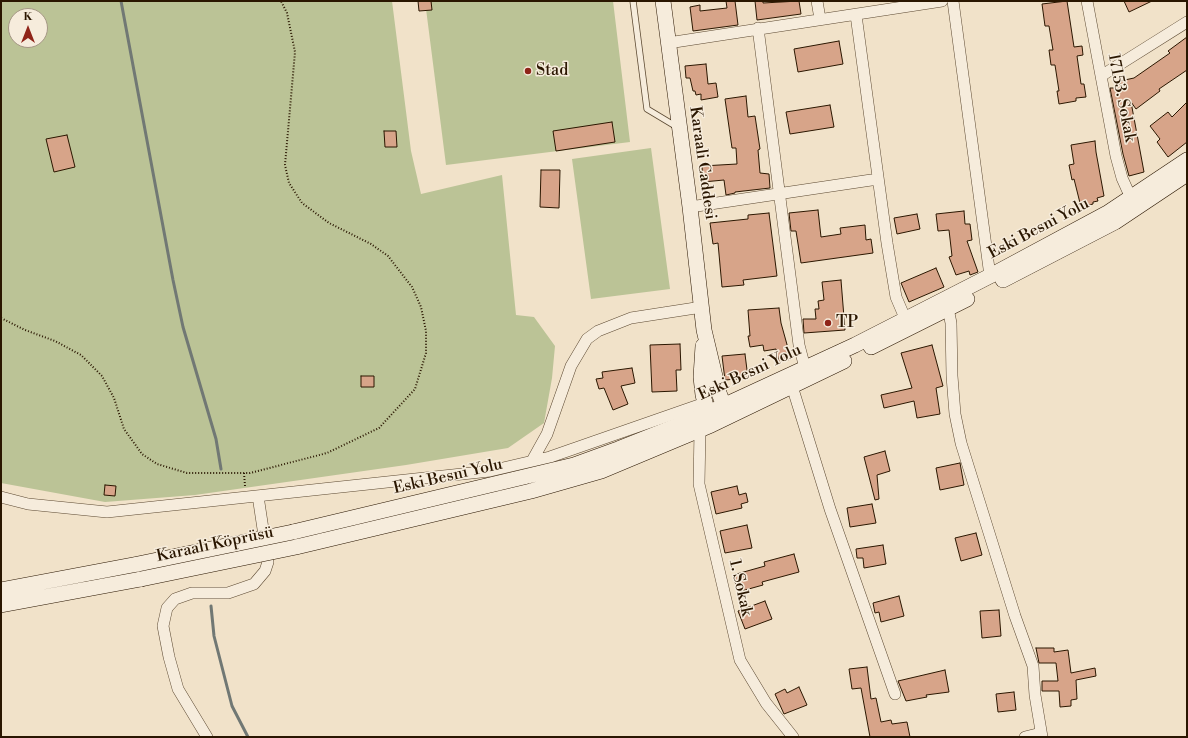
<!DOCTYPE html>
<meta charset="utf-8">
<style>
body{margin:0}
#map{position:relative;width:1188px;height:738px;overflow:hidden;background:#f1e2c9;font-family:"Libre Bodoni",serif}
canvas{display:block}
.frame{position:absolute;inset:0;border:2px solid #2a1600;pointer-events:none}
.north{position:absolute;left:8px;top:8px;width:40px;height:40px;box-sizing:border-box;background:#f6ecdc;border:1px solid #a49684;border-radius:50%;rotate:0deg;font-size:11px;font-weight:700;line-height:16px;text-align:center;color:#2a1600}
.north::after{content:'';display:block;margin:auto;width:14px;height:18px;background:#8f2418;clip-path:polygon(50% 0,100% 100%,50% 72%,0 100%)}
</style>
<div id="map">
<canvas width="1188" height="738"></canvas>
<div class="frame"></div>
<div class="north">K</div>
</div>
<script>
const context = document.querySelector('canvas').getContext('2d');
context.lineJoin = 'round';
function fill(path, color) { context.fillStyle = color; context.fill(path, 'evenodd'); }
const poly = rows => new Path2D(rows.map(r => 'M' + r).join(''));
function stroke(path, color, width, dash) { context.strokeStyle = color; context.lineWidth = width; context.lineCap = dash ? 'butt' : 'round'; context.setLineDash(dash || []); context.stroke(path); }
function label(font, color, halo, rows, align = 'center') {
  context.font = font + ' "Libre Bodoni",serif'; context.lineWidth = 3; context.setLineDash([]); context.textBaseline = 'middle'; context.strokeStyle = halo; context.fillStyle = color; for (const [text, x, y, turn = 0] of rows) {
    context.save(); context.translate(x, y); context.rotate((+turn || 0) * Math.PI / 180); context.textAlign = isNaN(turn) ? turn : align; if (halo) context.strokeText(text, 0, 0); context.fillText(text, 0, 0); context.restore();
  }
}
const green = poly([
 [1,1,392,1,411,151,421,194,502,175,516,315,534,317,555,346,552,378,544,423,508,448,406,465,195,495,105,502,1,483],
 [16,16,40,16,40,40,16,40],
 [425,1,613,1,630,142,446,165],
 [651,148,670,289,591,299,572,159]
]);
const stream = poly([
 [121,1,173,280,183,327,216,439,221,469],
 [211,606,214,636,232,706,248,737]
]);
const building = poly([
 [418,1,431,1,432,10,419,11,418,1],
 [726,1,735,1,738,25,693,31,690,7,700,5,700,11,727,8,726,1],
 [755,1,763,1,763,3,799,1,801,14,757,20,755,1],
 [1067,1,1074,47,1082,46,1083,55,1077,56,1081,84,1084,84,1086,97,1076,98,1076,101,1059,104,1057,91,1059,91,1055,65,1051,65,1049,50,1053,50,1049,26,1045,26,1042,4,1067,1],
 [1124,1,1152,1,1129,12,1124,1],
 [1187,37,1187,70,1159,89,1160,91,1136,109,1131,102,1144,172,1129,176,1123,154,1110,88,1116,88,1116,84,1120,84,1120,81,1134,78,1170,53,1168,51,1187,37],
 [839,41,843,64,798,72,794,49,839,41],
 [706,64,708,84,716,83,718,97,701,100,701,94,696,95,695,91,693,91,690,78,686,78,685,66,706,64],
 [746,96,748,117,755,116,760,149,758,150,760,173,769,174,770,188,735,192,735,193,726,195,724,180,703,182,702,166,737,164,736,148,732,148,725,99,746,96],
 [1187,102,1187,142,1168,157,1157,142,1160,139,1150,126,1168,112,1172,117,1187,102],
 [830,105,834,127,790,134,786,112,830,105],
 [612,122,615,142,556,151,553,131,612,122],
 [384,131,396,131,397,147,385,147,384,131],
 [67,135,75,167,54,172,46,139,67,135],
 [1095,141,1096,152,1104,196,1097,198,1098,201,1093,202,1093,204,1081,207,1074,179,1072,180,1069,165,1074,164,1071,145,1095,141],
 [541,170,560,170,559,208,540,207,541,170],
 [818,210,821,237,841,234,840,228,865,225,866,240,871,239,873,253,801,263,796,231,791,231,789,213,818,210],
 [964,211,965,224,970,224,972,240,967,241,978,272,970,275,969,271,956,275,949,257,952,256,949,230,938,231,936,214,964,211],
 [769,213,777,276,743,280,744,285,722,287,718,243,713,244,710,223,748,219,748,215,769,213],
 [917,214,920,229,897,234,894,218,917,214],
 [936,268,944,287,909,302,901,283,936,268],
 [841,280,845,330,804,333,803,319,816,319,815,309,819,309,818,301,824,300,822,282,841,280],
 [779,308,781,323,791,359,779,362,776,349,764,351,763,345,750,347,748,336,750,336,748,310,779,308],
 [680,344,681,370,676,370,677,391,652,392,650,345,680,344],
 [932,345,943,386,936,388,940,414,917,418,914,401,884,408,881,395,912,388,901,353,932,345],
 [745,354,748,378,725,380,722,356,745,354],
 [632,368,635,383,621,386,628,404,613,410,604,388,599,389,596,379,603,378,602,372,632,368],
 [361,376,374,376,374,387,361,387,361,376],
 [885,451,890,471,877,475,879,499,875,500,864,457,885,451],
 [960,463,964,485,940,490,936,468,960,463],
 [105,485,116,486,115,496,104,495,105,485],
 [737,486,739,495,746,493,748,502,741,504,742,508,716,514,711,492,737,486],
 [872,504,876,523,850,527,847,508,872,504],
 [747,525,752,548,725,553,720,531,747,525],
 [976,533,982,555,961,561,955,538,976,533],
 [883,545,886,564,864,568,863,558,857,558,856,549,883,545],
 [794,554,799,572,762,582,763,585,738,592,733,575,765,566,764,562,794,554],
 [899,596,904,616,881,622,879,612,875,613,873,603,899,596],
 [765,601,772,619,745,629,738,611,765,601],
 [999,610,1001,636,982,638,980,611,999,610],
 [1036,648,1054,648,1054,652,1068,650,1071,673,1095,668,1096,676,1076,680,1077,699,1071,700,1071,706,1060,707,1059,691,1042,691,1042,681,1058,681,1056,663,1039,663,1036,648],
 [867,667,871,699,876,698,881,722,891,720,892,724,907,722,910,737,870,737,861,688,852,689,849,669,867,667],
 [945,670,949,692,926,695,927,697,906,701,898,681,945,670],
 [799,687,807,705,784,714,775,694,785,689,787,693,799,687],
 [1014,692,1016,710,998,712,996,694,1014,692]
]);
const path = poly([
 [1,318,25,330,55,341,81,355,102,376,114,398,124,429,142,454,157,464,187,473,250,473,327,453,379,428,415,389,426,353,426,331,421,307,412,287,388,256,371,244,329,223,302,203,289,183,285,165,295,52,287,13,281,1],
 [244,473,245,486]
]);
const lane = poly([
 [633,1,647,109,677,127]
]);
const street = poly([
 [817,1,820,19],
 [953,1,990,276],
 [1087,1,1116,156,1122,178,1131,198],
 [856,15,887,243,896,297,905,318],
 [758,28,799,345,805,368],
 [668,43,942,1],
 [1101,76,1187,22],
 [690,207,878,179],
 [948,308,951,323,952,376,955,414,961,443,1015,616,1033,666,1035,695,1042,737],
 [792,386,830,509,895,694],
 [700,430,699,484,740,660,766,703,793,737],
 [532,461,547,434,571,366,587,339,598,331,631,318,702,307],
 [1,497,28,504,107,512,490,471,550,457,705,403],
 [207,737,178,689,169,657,163,626,167,608,175,599,192,593,228,593,254,584,265,571,268,562,258,496],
 [1025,737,1041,733]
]);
const secondary = poly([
 [663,1,690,207,704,330,719,393,727,414],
 [1003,280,1115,222,1187,174],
 [703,346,701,377,703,395,710,421],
 [871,347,967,299],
 [293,532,574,465,618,449,699,417,855,345,990,276,1109,212,1187,160],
 [296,547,531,491,601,471,711,425,844,361],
 [1,590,138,564],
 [1,605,141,579]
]);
const secondaryBridge = poly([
 [138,564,293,532],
 [141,579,296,547]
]);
const markers = [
 [528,71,4,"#8f2418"],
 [828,323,4,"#8f2418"]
];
const poiNames = [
 ["Stad",536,71],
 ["TP",836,323]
];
const streetNames = [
 ["17153. Sokak",1121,98,79],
 ["Karaali Caddesi",702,163,82],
 ["Eski Besni Yolu",1039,229,-28],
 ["Eski Besni Yolu",750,373,-25],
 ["Eski Besni Yolu",448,477,-13],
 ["Karaali Köprüsü",215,545,-12],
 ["1. Sokak",740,588,77]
];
fill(green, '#bbc396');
stroke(stream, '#717874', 3);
fill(building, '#d7a489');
stroke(building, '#2a1600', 1);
stroke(lane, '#5c4932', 7);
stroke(street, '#5c4932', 12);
stroke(secondary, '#2a1600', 16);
stroke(path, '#2a1600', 2, [1, 2]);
stroke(lane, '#f6ecdc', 5.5);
stroke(street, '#f6ecdc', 11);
stroke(secondary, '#f6ecdc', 15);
stroke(secondaryBridge, '#2a1600', 16, []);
stroke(secondaryBridge, '#f6ecdc', 15);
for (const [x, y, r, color] of markers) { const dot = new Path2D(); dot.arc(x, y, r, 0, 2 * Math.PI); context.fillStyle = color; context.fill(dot); stroke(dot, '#f6ecdc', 1.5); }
label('16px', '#2a1600', '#f6ecdc', poiNames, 'left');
label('16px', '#2a1600', '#f6ecdc', streetNames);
</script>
